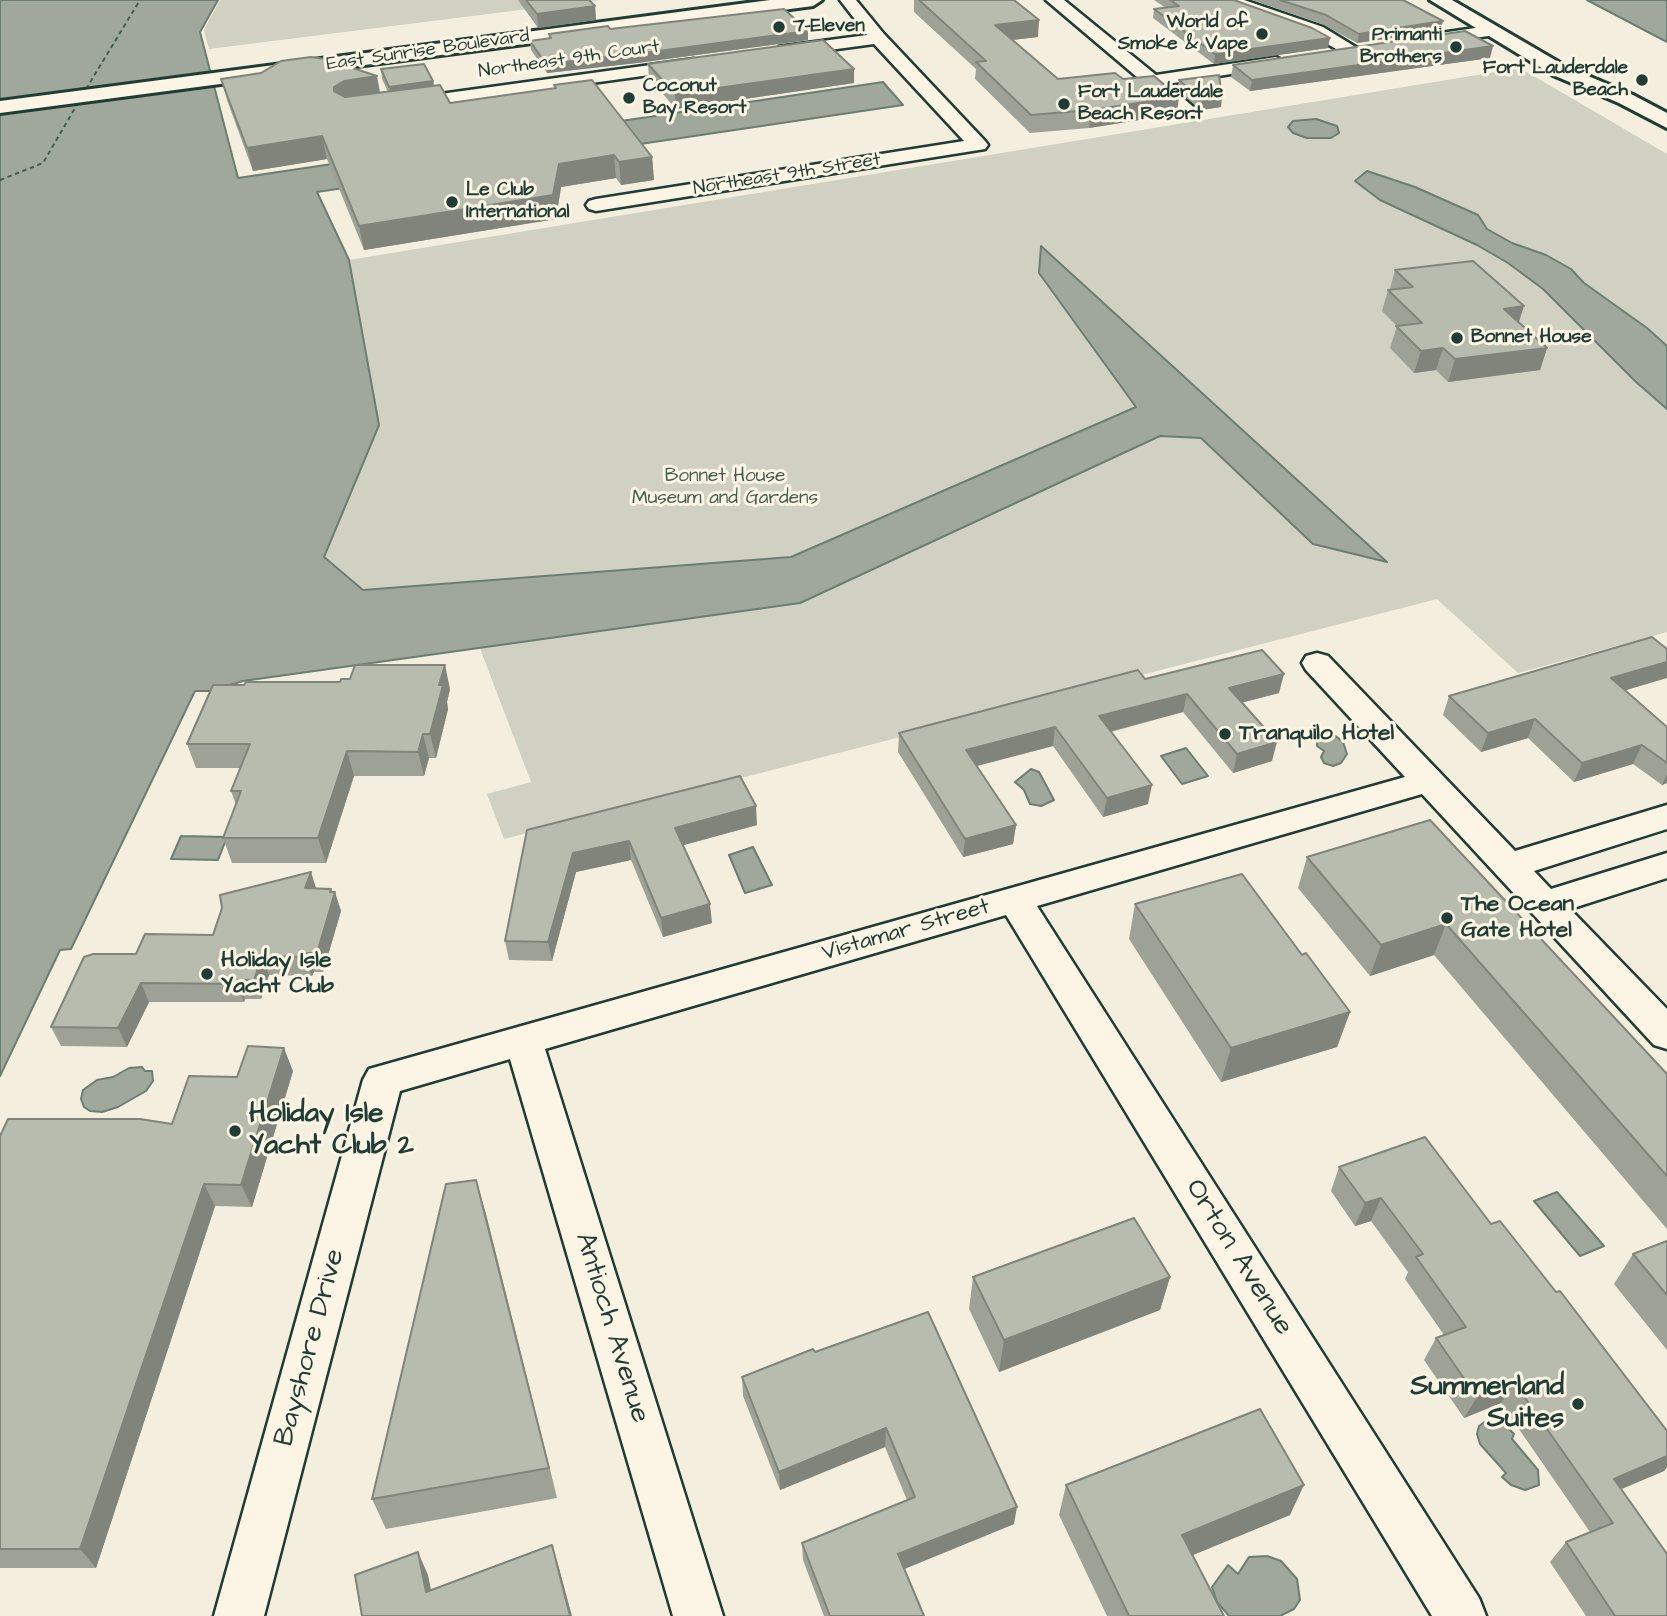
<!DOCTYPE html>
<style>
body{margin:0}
canvas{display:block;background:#f3eede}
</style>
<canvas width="1667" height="1616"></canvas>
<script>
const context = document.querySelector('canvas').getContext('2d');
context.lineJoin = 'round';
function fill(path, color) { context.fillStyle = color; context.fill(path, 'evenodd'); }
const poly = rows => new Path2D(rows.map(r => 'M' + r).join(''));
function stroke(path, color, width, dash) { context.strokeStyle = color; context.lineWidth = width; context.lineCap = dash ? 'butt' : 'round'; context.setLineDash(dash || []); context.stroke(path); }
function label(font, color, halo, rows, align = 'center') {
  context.font = font + ' "Architects Daughter",sans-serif'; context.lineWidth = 6; context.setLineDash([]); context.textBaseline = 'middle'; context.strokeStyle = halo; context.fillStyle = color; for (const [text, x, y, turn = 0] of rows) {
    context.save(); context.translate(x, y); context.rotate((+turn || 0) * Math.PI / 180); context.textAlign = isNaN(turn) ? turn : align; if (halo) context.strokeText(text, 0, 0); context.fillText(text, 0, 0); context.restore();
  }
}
const green = poly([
 [220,0,600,0,209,49,204,30],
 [1520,68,1667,154,1667,632,1518,673,1437,599,504,839,487,794,531,782,455,583,363,590,324,557,379,425,349,260]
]);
const water = poly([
 [0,0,218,0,200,32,238,178,883,82,903,105,317,192,349,260,379,425,324,557,363,590,791,557,1136,407,1039,273,1041,246,1387,562,1313,544,1201,438,1160,436,800,603,243,681,210,691,195,691,71,949,60,950,0,1076,0,0],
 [1587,0,1667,0,1667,42,1587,0],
 [1316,119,1337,126,1339,133,1331,138,1307,138,1293,133,1288,127,1293,121,1316,119],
 [1367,171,1415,187,1478,215,1487,229,1512,243,1546,255,1571,269,1584,283,1647,328,1667,346,1667,409,1636,382,1543,289,1508,263,1477,245,1380,200,1355,181,1367,171],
 [1320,732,1332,733,1343,742,1347,754,1341,763,1333,766,1324,763,1321,757,1324,751,1317,746,1317,739,1323,736,1320,732],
 [1186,748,1208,776,1182,784,1161,756,1186,748],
 [1031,769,1039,772,1054,800,1041,806,1030,804,1024,790,1015,782,1031,769],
 [181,836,227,837,218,860,171,859,181,836],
 [753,847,772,885,745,893,729,855,753,847],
 [142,1067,145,1071,152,1071,153,1081,146,1091,118,1107,102,1112,90,1111,84,1107,81,1099,83,1090,97,1080,113,1077,129,1068,142,1067],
 [1557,1192,1604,1246,1580,1256,1534,1201,1557,1192],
 [1486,1421,1506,1426,1514,1434,1512,1439,1538,1470,1539,1485,1525,1490,1511,1485,1502,1477,1506,1473,1480,1444,1477,1434,1479,1426,1486,1421],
 [1267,1556,1281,1561,1297,1579,1300,1600,1294,1609,1280,1616,1229,1616,1217,1602,1212,1587,1228,1565,1238,1574,1249,1557,1267,1556]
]);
const ferry = poly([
 [86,89,140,0],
 [0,180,43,163,78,103]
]);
const minor = poly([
 [840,0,856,0,884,34,985,141,988,145,985,149,596,211,589,209,586,205,589,201,596,199,964,141,874,44,785,56,779,55,776,51,779,47,785,46,867,35,840,0],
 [1046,0,1064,0,1156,75,1276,57,1285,62,1276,67,1167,84,1199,112,1197,116,1183,116,1046,0],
 [1221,0,1244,0,1323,27,1362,51,1359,55,1347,55,1311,35,1223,3,1221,0],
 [1489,26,1495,27,1497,31,1495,35,1427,45,1419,40,1427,35,1489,26],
 [694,59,703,64,700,68,404,109,395,104,404,99,694,59],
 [1317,653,1328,656,1515,851,1667,805,1667,829,1534,871,1551,889,1667,853,1667,878,1570,909,1667,1009,1667,1049,1654,1045,1422,794,1037,906,1479,1598,1486,1616,1432,1616,1006,915,545,1049,723,1616,673,1616,510,1059,400,1091,264,1616,214,1616,363,1080,369,1069,1405,777,1306,670,1302,663,1306,656,1317,653]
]);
const primary = poly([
 [770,0,822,0,813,6,0,113,0,101,770,0],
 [1430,0,1452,0,1567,67,1633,95,1667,113,1667,128,1619,103,1553,75,1430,0]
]);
const wall = poly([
 [518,0,589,0,595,6,596,20,538,28],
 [914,0,1014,0,1038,37,1012,40,1058,79,1123,79,1177,114,1089,128,1030,133,975,79,976,69,914,12],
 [1154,0,1234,0,1328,48,1214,64,1153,18,1154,9,1166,8],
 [1252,0,1403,0,1443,21,1440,31,1357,43,1324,25],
 [610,29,808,31,808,40,637,63,547,73,531,50,530,41,549,38,549,34],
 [1490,58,1250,91,1231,77,1233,65],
 [648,64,854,69,854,83,676,109,649,78],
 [381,69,433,81,434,85,450,103,554,88,554,85,652,157,654,180,621,185,616,178,561,187,556,219,364,250,327,159,253,171,227,100,221,79,380,93,388,92,382,79],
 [1179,80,1221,107,1201,110,1177,90],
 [1395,270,1519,322,1547,348,1540,370,1448,382,1436,370,1414,373,1390,348,1397,326,1382,311,1388,290,1390,289],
 [1145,679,1279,693,1241,703,1272,761,1233,773,1183,712,1111,732,1148,804,1103,817,1053,746,977,766,1016,825,1013,844,963,857,898,752,899,733],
 [244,685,450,689,447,702,448,709,436,758,429,758,424,776,354,776,326,863,232,863,223,838,236,805,231,791,240,768,196,768,187,744],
 [1625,691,1667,727,1667,783,1662,785,1633,764,1574,782,1528,738,1481,752,1443,715,1449,696],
 [1430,820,1667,1074,1667,1229,1434,955,1370,976,1298,888,1307,857],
 [757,825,683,845,712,923,663,937,631,860,576,872,552,961,509,960,505,941,527,830],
 [316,888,332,892,341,911,323,972,314,972,312,976,269,975,261,999,245,999,244,1002,149,1002,127,1047,61,1046,51,1027,136,954,213,935],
 [1135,904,1302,955,1350,1012,1337,1047,1221,1082,1129,939],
 [293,1071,252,1207,215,1206,96,1568,0,1568,0,1136,172,1124,237,1077],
 [1339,1167,1491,1224,1556,1292,1667,1431,1667,1467,1664,1471,1621,1489,1667,1616,1586,1616,1550,1562,1566,1542,1590,1532,1501,1403,1464,1418,1424,1360,1436,1338,1444,1335,1405,1279,1408,1272,1371,1221,1355,1226,1331,1191],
 [476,1180,557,1498,386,1529,372,1499],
 [1667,1241,1667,1350,1614,1284,1633,1254],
 [973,1277,1170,1277,1160,1310,999,1372,969,1309],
 [815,1352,1014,1524,904,1569,924,1616,824,1616,803,1560,802,1543,907,1500,885,1447,780,1490,743,1396,742,1377],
 [1066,1485,1290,1515,1193,1555,1224,1616,1107,1616,1059,1515]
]);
const shadedWall = poly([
 [595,6,596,20,538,28,537,14],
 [1039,20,1038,37,994,42,995,25],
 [1443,21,1440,31,1357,43,1359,34],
 [808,31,808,40,637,63,547,73,546,64],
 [1330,38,1328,48,1214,64,1215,54],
 [1493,46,1490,58,1250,91,1252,80],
 [854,69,854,83,676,109,675,94],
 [377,76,381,98,349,102,334,91,334,87,344,81],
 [433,81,435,91,391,97,389,87],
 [1179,97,1177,114,1089,128,1091,110],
 [1222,97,1221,107,1201,110,1202,100],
 [322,136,327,159,253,171,247,148],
 [614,155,616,178,561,187,556,219,364,250,359,226,559,164],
 [652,157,654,180,621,185,619,162],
 [1524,306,1517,328,1504,309],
 [1443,348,1436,370,1414,373,1421,351],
 [1547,348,1540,370,1448,382,1455,359],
 [1667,662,1667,678,1603,697,1611,678],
 [445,665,450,689,447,702,448,709,436,758,430,734,439,685],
 [1284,674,1279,693,1224,707,1229,688],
 [1187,694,1183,712,1096,735,1099,716],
 [1535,719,1528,738,1481,752,1488,733],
 [1055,727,1053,746,965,769,966,750],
 [423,734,429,758,424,776,418,752],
 [1277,742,1272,761,1233,773,1237,754],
 [1642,745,1633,764,1574,782,1582,763],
 [347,751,354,776,326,863,318,838],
 [1667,774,1667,783,1662,785],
 [1152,785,1148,804,1103,817,1107,798],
 [756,806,757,825,677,847,675,828],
 [1016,825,1013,844,963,857,965,839],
 [629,841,631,860,576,872,552,961,548,942,573,853],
 [311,872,317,891,305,888],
 [331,889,334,898,335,892,341,911,323,972,317,953],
 [710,904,712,923,663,937,661,918],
 [1446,924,1434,955,1370,976,1381,945],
 [307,953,314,972,312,976,305,957],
 [262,956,269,975,261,999,254,980],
 [238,980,245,999,244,1002,236,984],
 [141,983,149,1002,127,1047,118,1028],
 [1350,1012,1337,1047,1221,1082,1231,1048],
 [284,1048,293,1071,252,1207,241,1185],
 [476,1180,486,1214,557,1498,549,1468],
 [204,1184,215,1206,96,1568,80,1549],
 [1381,1198,1371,1221,1355,1226,1365,1203],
 [1170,1277,1160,1310,999,1372,1004,1340],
 [1514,1382,1501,1403,1464,1418,1477,1397],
 [886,1428,885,1447,780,1490,779,1472],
 [1667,1456,1667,1467,1664,1471,1598,1499,1614,1479],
 [1304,1485,1290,1515,1171,1564,1182,1535],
 [1017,1507,1014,1524,897,1572,898,1554],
 [552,1545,559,1568,572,1616,570,1616],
 [418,1552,428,1575,436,1614,426,1592]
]);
const building = poly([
 [526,0,589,0,595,6,537,14,526,0],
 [919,0,1014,0,1039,20,995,25,1058,79,1115,73,1123,79,1154,76,1179,97,1091,110,1031,115,976,62,986,61,919,0],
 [1170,0,1234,0,1312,28,1330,38,1215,54,1154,9,1179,6,1170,0],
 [1280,0,1403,0,1443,21,1359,34,1326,15,1280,0],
 [784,9,808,31,636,54,546,64,530,41,551,38,549,34,608,26,610,29,784,9],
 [1465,31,1493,46,1252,80,1233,65,1465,31],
 [823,40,854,69,675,94,648,64,823,40],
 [311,57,325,59,377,76,344,81,334,87,334,91,345,97,440,85,450,103,556,88,554,85,592,80,652,157,619,162,614,155,559,164,553,195,359,226,322,136,247,148,221,79,261,73,281,61,311,57],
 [424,64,433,81,389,87,381,69,424,64],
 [1219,75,1222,97,1202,100,1179,80,1219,75],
 [1473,261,1524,306,1504,309,1547,348,1455,359,1443,348,1421,351,1396,326,1422,323,1388,290,1413,287,1395,270,1473,261],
 [1652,637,1667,649,1667,662,1611,678,1667,727,1667,763,1642,745,1582,763,1535,719,1488,733,1449,696,1652,637],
 [1262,650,1284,674,1229,688,1277,742,1237,754,1187,694,1099,716,1152,785,1107,798,1055,727,966,750,1016,825,965,839,899,733,1138,670,1145,679,1262,650],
 [355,665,445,665,439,685,443,685,430,734,423,734,418,752,347,751,318,838,223,838,241,791,231,791,250,744,187,744,213,685,244,685,246,682,340,682,341,679,350,679,355,665],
 [740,776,756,806,675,828,710,904,661,918,629,841,573,853,548,942,505,941,527,830,740,776],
 [1430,820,1667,1074,1667,1176,1446,924,1381,945,1307,857,1430,820],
 [311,872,305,888,331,889,330,892,335,892,317,953,307,953,305,957,262,956,254,980,238,980,236,984,141,983,118,1028,51,1027,84,957,93,954,136,954,145,934,213,935,222,908,220,895,311,872],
 [1242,874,1302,955,1306,953,1350,1012,1231,1048,1135,904,1242,874],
 [248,1046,284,1048,241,1185,204,1184,80,1549,0,1549,0,1136,8,1119,140,1119,172,1124,189,1076,237,1077,248,1046],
 [1425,1137,1491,1224,1500,1221,1556,1292,1560,1291,1667,1431,1667,1456,1614,1479,1667,1554,1667,1616,1615,1616,1566,1542,1613,1523,1514,1382,1477,1397,1436,1338,1466,1327,1416,1257,1423,1254,1381,1198,1365,1203,1339,1167,1425,1137],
 [476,1180,549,1468,372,1499,446,1184,476,1180],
 [1134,1218,1170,1277,1004,1340,973,1277,1134,1218],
 [1667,1241,1667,1295,1633,1254,1667,1241],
 [928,1312,1017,1507,898,1554,924,1616,830,1616,802,1543,915,1497,886,1428,779,1472,742,1377,813,1349,815,1352,928,1312],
 [1260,1409,1304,1485,1182,1535,1224,1616,1129,1616,1066,1485,1260,1409],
 [552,1545,570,1616,362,1616,355,1575,418,1552,426,1592,552,1545]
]);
const markers = [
 [779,27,7,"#1f3d34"],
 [1262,34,7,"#1f3d34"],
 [1456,47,7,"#1f3d34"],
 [1642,80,7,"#1f3d34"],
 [629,98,7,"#1f3d34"],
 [1064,104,7,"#1f3d34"],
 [452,202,7,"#1f3d34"],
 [1457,338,7,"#1f3d34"],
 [1225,734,7,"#1f3d34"],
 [1447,918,7,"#1f3d34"],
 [207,974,7,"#1f3d34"],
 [235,1131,7,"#1f3d34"],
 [1578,1404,7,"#1f3d34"]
];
const farPoinames = [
 ["World of",1248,23,"right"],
 ["Smoke & Vape",1248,45,"right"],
 ["7-Eleven",793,27],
 ["Primanti",1442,36,"right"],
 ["Brothers",1442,58,"right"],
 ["Fort Lauderdale",1628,69,"right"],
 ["Beach",1628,91,"right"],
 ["Coconut",643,87],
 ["Bay Resort",643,109],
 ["Fort Lauderdale",1078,93],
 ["Beach Resort",1078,115],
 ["Le Club",466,191],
 ["International",466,213],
 ["Bonnet House",1471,338]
];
const farStreetnames = [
 ["East Sunrise Boulevard",428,51,-8],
 ["Northeast 9th Court",569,60,-8],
 ["Northeast 9th Street",787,175,-9]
];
const farParknames = [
 ["Bonnet House",725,477],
 ["Museum and Gardens",725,499]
];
const poiNames = [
 ["Tranquilo Hotel",1239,734],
 ["The Ocean",1461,905],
 ["Gate Hotel",1461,931],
 ["Holiday Isle",221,961],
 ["Yacht Club",221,987]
];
const streetNames = [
 ["Vistamar Street",906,931,-16]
];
const nearPoinames = [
 ["Holiday Isle",249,1115],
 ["Yacht Club 2",249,1147],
 ["Summerland",1564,1388,"right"],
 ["Suites",1564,1420,"right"]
];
const nearStreetnames = [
 ["Orton Avenue",1238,1258,58],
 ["Antioch Avenue",611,1328,73],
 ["Bayshore Drive",311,1348,-75]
];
fill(green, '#d0d1c2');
fill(water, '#a0a89b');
stroke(water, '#6c7d72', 2);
stroke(ferry, '#465d53', 2, [4.5, 3.5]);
stroke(minor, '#1f3d34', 5);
stroke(primary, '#1f3d34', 6);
fill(minor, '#fcf5e5');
fill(primary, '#fcf5e5');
fill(wall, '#9ea296');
fill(shadedWall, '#81847a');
fill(building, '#b8bcae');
stroke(building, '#81847a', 2);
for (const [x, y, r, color] of markers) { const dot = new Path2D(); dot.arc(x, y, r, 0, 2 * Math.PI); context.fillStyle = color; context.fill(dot); stroke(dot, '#fcf5e5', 2.5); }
label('bold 19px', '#1f3d34', '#fcf5e5', farPoinames, 'left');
label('19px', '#1f3d34', '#fcf5e5', farStreetnames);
label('19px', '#425b50', '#fcf5e5', farParknames);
label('bold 23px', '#1f3d34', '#fcf5e5', poiNames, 'left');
label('23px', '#1f3d34', '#fcf5e5', streetNames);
label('bold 28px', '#1f3d34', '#fcf5e5', nearPoinames, 'left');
label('28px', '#1f3d34', '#fcf5e5', nearStreetnames);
</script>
